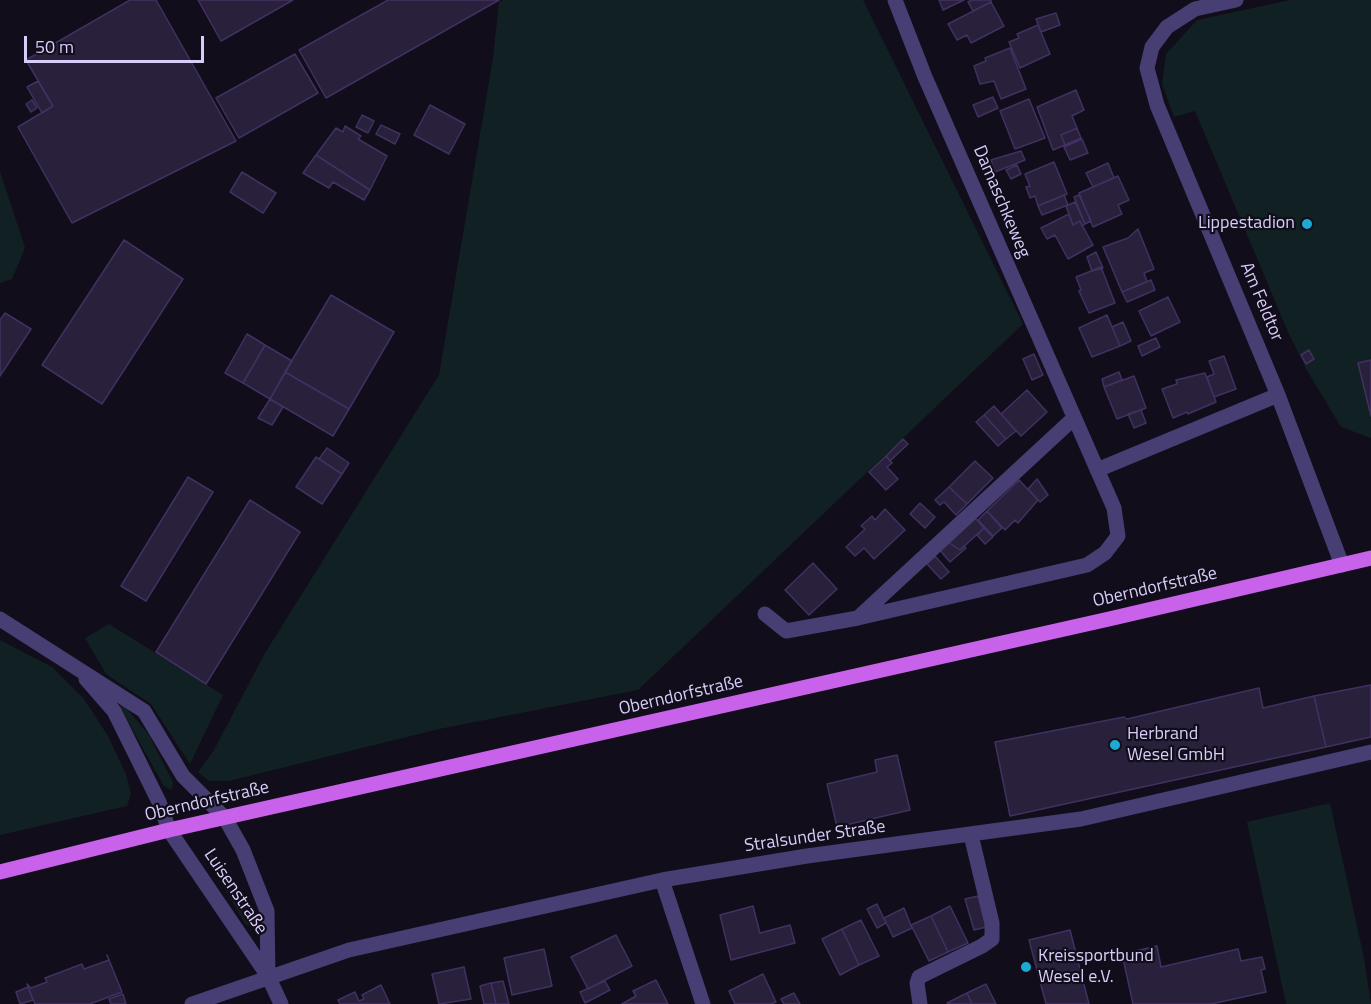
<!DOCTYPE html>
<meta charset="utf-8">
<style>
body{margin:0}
#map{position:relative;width:1371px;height:1004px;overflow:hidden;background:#110d1a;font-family:"Titillium Web",sans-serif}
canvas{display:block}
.scale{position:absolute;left:24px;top:36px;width:180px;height:27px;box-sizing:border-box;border:3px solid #d8cdf8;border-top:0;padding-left:8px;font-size:18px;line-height:21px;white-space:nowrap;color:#d8cdf8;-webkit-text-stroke:4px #110d1a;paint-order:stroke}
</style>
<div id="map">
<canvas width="1371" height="1004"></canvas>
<div class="scale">50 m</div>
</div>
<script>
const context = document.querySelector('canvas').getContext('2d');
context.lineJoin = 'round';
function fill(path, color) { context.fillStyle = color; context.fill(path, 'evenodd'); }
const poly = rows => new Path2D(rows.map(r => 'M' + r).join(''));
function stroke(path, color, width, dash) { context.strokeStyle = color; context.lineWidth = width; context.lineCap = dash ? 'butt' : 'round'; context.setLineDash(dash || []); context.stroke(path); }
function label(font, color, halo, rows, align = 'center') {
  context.font = font + ' "Titillium Web",sans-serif'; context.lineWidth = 4.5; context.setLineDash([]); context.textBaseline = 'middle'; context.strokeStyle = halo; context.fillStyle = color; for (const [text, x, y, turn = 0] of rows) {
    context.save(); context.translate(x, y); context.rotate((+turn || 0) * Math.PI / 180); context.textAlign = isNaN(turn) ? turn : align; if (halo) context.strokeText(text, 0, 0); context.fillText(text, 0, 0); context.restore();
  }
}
const green = poly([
 [503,0,863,0,1023,324,638,690,439,729,229,781,209,781,198,772,214,750,265,653,439,375,493,58,499,2],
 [1290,0,1371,0,1371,438,1341,427,1308,372,1288,332,1195,111,1174,117,1162,84,1166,54,1197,20],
 [0,171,25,248,12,279,0,283],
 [109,624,223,695,190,764,151,704,106,674,85,638],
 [0,640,52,667,84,699,108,736,126,774,131,794,127,806,0,835],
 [124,705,149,735,173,782,172,790,164,786,126,718,120,706],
 [1330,803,1364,958,1371,1004,1286,1004,1247,822],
 [210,852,225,869,253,917,252,923,248,926,244,922,208,860,206,855]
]);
const building = poly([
 [130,0,156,0,236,141,72,223,18,127,53,106,26,60,130,0],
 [198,0,293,0,221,41,198,0],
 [388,0,499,0,326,98,299,50,388,0],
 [939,0,964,0,943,10,939,0],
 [972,0,991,0,991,2,973,11,968,2,972,0],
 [991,2,1004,26,971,43,967,35,957,40,948,24,991,2],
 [1056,13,1060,25,1041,32,1036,19,1056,13],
 [1038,25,1050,54,1020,68,1009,42,1019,38,1017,34,1038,25],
 [1010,48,1026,89,1001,99,994,81,980,84,974,66,986,61,985,58,1010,48],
 [295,54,318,93,239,138,216,98,295,54],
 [38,81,53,106,42,113,27,87,38,81],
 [1076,90,1084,110,1072,116,1077,128,1061,135,1065,145,1053,150,1037,107,1076,90],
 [993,97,998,108,978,117,973,105,993,97],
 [1029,99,1045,138,1015,149,1000,111,1029,99],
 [32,100,37,108,31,112,26,104,32,100],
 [430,105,465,124,449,154,414,135,430,105],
 [362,115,374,121,368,133,356,127,362,115],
 [381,125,400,134,395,144,376,134,381,125],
 [345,126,361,136,358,139,387,156,370,190,316,155,336,128,343,132,345,126],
 [1077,128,1081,138,1065,145,1061,135,1077,128],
 [1082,139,1088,153,1070,160,1064,147,1082,139],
 [1021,151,1025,160,995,172,991,160,1021,151],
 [316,155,370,190,364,200,333,182,329,188,303,173,316,155],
 [1054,162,1067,194,1038,206,1035,196,1030,198,1026,187,1030,186,1025,174,1054,162],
 [1108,163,1114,178,1093,187,1086,173,1108,163],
 [1017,165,1021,174,1011,179,1006,170,1017,165],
 [242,172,276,193,263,213,230,192,242,172],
 [1118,176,1129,200,1118,205,1122,214,1093,227,1079,193,1118,176],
 [1064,195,1068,205,1042,215,1038,206,1064,195],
 [1079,195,1091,221,1085,224,1074,197,1079,195],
 [1075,202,1085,224,1082,226,1080,221,1073,225,1066,206,1075,202],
 [1069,214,1073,225,1080,221,1093,245,1068,259,1055,235,1047,239,1041,228,1069,214],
 [1138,229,1154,269,1144,273,1147,282,1122,292,1103,247,1128,238,1138,229],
 [124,240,183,279,102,404,42,365,124,240],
 [1096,252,1103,268,1092,271,1087,257,1096,252],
 [1101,267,1115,303,1089,313,1079,291,1081,290,1076,277,1101,267],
 [1151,280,1155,290,1127,302,1122,292,1151,280],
 [331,295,394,332,349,409,285,372,331,295],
 [1168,297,1180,322,1151,336,1139,311,1168,297],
 [5,313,31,329,0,376,0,320,5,313],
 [1107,315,1120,346,1092,357,1079,328,1107,315],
 [1123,322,1131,341,1120,346,1112,327,1123,322],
 [247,334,265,345,243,383,225,373,247,334],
 [1156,338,1160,347,1142,356,1138,346,1156,338],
 [265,345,292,361,270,399,243,383,265,345],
 [1309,350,1314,359,1306,364,1301,355,1309,350],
 [1034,354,1043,375,1032,380,1023,359,1034,354],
 [1224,356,1236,389,1214,397,1207,377,1214,374,1209,361,1224,356],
 [1371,360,1371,416,1358,363,1371,360],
 [285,372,349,409,333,436,270,399,285,372],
 [1119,372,1122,380,1104,387,1102,379,1119,372],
 [1205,373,1216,402,1188,414,1187,412,1173,418,1162,389,1177,384,1176,380,1205,373],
 [1134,376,1146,408,1117,419,1104,387,1134,376],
 [1027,390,1047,412,1021,436,1001,414,1027,390],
 [270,399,283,407,272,425,258,418,270,399],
 [994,406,1016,431,1006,439,984,415,994,406],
 [1141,410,1146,423,1134,428,1128,414,1141,410],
 [984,415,1006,439,998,446,976,422,984,415],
 [903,439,908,444,890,461,886,456,903,439],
 [327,448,349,463,342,474,319,459,327,448],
 [886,456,892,463,887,467,898,479,886,490,869,472,886,456],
 [316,457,342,474,322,504,296,487,316,457],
 [975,461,993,478,967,504,949,487,975,461],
 [188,477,213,492,146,601,121,586,188,477],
 [1037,479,1048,495,1040,502,1028,489,1037,479],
 [1019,480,1038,500,1018,523,1015,520,1005,530,987,511,1019,480],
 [949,487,967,504,956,515,944,502,940,505,935,500,949,487],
 [250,500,300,532,206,684,156,652,250,500],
 [920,503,935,517,925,528,910,514,920,503],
 [885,509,905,530,874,559,864,548,855,556,846,547,865,529,861,526,872,516,875,520,885,509],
 [987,511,1002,528,993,536,978,520,987,511],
 [975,518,984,528,960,550,948,542,975,518],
 [984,528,993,537,985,544,977,535,984,528],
 [948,542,960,550,964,546,966,548,950,562,939,549,948,542],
 [935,556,949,572,941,579,927,564,935,556],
 [813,563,837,589,809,615,785,590,813,563],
 [1371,685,1371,737,1326,747,1314,696,1371,685],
 [1259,688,1263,708,1314,696,1326,747,1010,816,995,742,1124,717,1127,719,1259,688],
 [897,755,910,810,837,827,827,784,877,772,875,760,897,755],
 [978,896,986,927,974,930,965,899,978,896],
 [877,904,886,923,877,928,867,909,877,904],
 [753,906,760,933,790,925,795,943,731,960,720,915,753,906],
 [950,906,968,943,948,952,931,916,950,906],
 [904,908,912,928,893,937,884,918,904,908],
 [931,916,948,952,929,961,911,925,931,916],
 [861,920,879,956,859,965,842,929,861,920],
 [842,929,859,965,840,975,822,939,842,929],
 [1070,930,1089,1004,1046,1004,1029,940,1070,930],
 [616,935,632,966,588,989,571,957,616,935],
 [1157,946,1161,967,1238,949,1241,961,1262,957,1265,969,1261,970,1266,992,1211,1004,1133,1004,1122,954,1157,946],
 [544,949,552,986,512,995,504,958,544,949],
 [107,955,122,992,90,1004,35,1004,27,984,31,988,47,982,45,978,82,964,84,969,109,960,107,955],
 [464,967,471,999,439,1004,432,974,464,967],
 [763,974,776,1002,771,1004,735,1004,729,991,763,974],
 [656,980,668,1004,622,1004,636,996,633,991,656,980],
 [503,981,509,1004,496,1004,491,983,503,981],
 [605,981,610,990,585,1003,580,992,605,981],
 [491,983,496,1004,484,1004,480,986,491,983],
 [986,984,996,1004,972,1004,967,993,986,984],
 [381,985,390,1004,340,1004,338,1000,355,992,359,1001,364,999,362,995,381,985],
 [28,987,33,1000,20,1004,16,992,28,987],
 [794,993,800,1004,784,1004,781,999,794,993],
 [967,993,972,1004,948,1004,947,1003,967,993],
 [123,994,126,1004,111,1004,109,999,123,994]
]);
const minor = poly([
 [1236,0,1195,9,1167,27,1152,47,1147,68,1157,105,1278,395,1342,565],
 [1097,470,1278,395],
 [765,614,786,631,858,618,1087,565,1105,553,1118,536,1114,508,925,77,895,0],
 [860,616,1074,418],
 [0,619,144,711,183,776,225,818,243,850,267,911,268,976],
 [86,679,114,711,159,802,169,830,268,976,281,1004],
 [662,880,703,1004],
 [192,1004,349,950,662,880,807,856,1081,819,1371,752],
 [920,1004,917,983,919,977,982,946,992,939,992,923,971,835]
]);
const major = poly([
 [0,872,169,830,1109,619,1371,558]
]);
const markers = [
 [1307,224,6,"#1caad5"],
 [1115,745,6,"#1caad5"],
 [1026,967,6,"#1caad5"]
];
const streetNames = [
 ["Damaschkeweg",1001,202,67],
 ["Am Feldtor",1261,302,67],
 ["Oberndorfstraße",1155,588,-13],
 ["Oberndorfstraße",681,696,-13],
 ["Oberndorfstraße",207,802,-13],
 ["Stralsunder Straße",815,837,-8],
 ["Luisenstraße",235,892,56]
];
const poiNames = [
 ["Lippestadion",1295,224,"right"],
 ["Herbrand",1127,735],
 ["Wesel GmbH",1127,756],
 ["Kreissportbund",1038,957],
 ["Wesel e.V.",1038,978]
];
fill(green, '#112123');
fill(building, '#29203c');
stroke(building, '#413161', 1.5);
stroke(minor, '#473e73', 15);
stroke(major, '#c962ea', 15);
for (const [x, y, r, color] of markers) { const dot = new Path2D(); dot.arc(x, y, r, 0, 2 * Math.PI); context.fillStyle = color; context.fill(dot); stroke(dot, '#110d1a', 2); }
label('18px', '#d8cdf8', '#110d1a', streetNames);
label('18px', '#d8cdf8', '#110d1a', poiNames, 'left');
</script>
